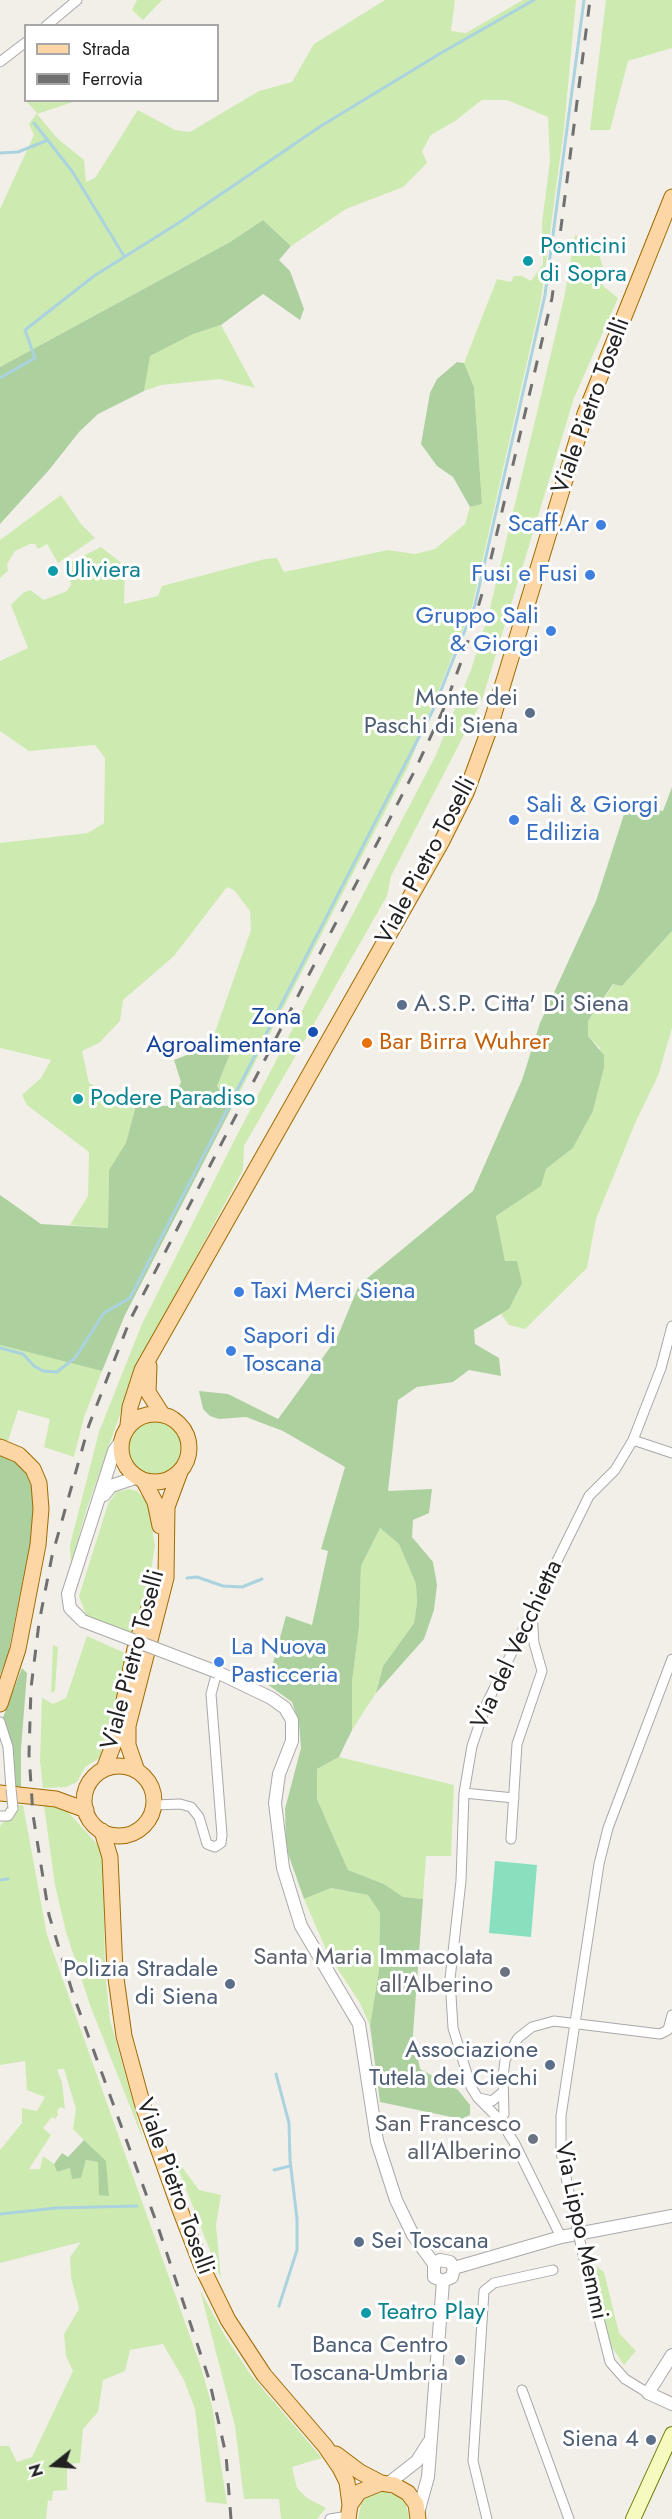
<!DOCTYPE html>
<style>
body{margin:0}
#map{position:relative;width:672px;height:2519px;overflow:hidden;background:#f2efe9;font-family:Jost,sans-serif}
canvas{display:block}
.legend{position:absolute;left:24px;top:24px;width:195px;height:78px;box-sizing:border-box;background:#fff;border:2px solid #a7a7a7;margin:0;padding:8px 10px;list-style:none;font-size:18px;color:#222}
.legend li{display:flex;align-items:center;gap:12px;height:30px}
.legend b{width:30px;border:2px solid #a7a7a7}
.north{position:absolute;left:24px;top:2435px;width:60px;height:60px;-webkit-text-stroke:4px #fff;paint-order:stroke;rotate:253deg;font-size:16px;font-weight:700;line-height:24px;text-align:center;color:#222}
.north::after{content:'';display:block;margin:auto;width:21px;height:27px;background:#222;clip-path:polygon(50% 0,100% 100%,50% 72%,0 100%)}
</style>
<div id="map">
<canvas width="672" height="2519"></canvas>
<ul class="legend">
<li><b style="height:8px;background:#fcd6a4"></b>Strada</li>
<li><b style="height:8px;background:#707070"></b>Ferrovia</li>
</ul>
<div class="north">N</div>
</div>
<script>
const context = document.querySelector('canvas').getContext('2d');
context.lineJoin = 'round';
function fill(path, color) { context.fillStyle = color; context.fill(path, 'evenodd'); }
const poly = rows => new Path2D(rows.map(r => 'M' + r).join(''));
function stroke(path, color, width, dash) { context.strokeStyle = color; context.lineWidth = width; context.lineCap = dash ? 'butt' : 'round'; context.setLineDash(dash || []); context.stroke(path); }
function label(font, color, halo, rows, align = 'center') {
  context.font = font + ' Jost,sans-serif'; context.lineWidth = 6; context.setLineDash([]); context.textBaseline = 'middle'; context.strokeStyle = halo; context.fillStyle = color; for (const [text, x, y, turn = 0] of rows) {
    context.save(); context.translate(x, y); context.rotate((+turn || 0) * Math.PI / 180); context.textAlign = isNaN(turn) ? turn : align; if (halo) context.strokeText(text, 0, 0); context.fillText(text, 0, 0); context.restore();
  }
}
const grass = poly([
 [137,0,162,0,143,20,132,10],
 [385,0,455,0,451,31,466,33,523,0,576,0,564,129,541,300,472,607,408,767,232,1107,217,1086,230,1054,210,1046,251,930,250,911,234,890,227,887,174,956,123,1000,120,1021,99,1043,82,1051,89,1083,136,1105,126,1144,109,1170,108,1228,70,1225,88,1196,89,1152,27,1105,22,1095,41,1078,51,1060,0,1048,0,843,88,833,104,823,105,758,95,745,29,751,0,731,0,661,28,648,11,605,23,593,30,590,44,600,67,591,71,585,67,564,101,547,125,566,124,604,158,596,162,586,265,559,277,558,284,572,388,550,415,554,435,549,465,524,470,507,482,504,474,387,464,363,497,279,511,282,514,276,522,276,531,281,543,264,542,223,550,161,548,117,507,100,482,100,455,121,431,135,422,151,427,163,403,187,346,209,291,246,263,220,230,242,0,367,0,209,34,135,29,124,37,113,26,101,76,101,37,114,58,139,84,160,86,182,95,178,138,110,175,130,190,132,259,91,292,82,314,44],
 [606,0,672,0,672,48,628,61,610,130,590,130],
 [575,235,595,243,603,267,600,275,603,286,618,298,574,398,482,700,391,876,387,896,244,1146,243,1170,137,1366,86,1511,71,1564,70,1545,99,1432,142,1324,235,1139,436,755,471,670,488,616,539,404,564,298],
 [221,325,255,388,220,379,161,385,144,391,149,356,193,334],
 [61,495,81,524,95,538,58,563,47,544,38,549,35,544,30,544,15,551,7,564,8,571,0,578,0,540],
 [672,931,672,1028,658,1076,636,1121,596,1219,587,1268,525,1329,509,1325,501,1314,509,1309,505,1261,496,1216,540,1186,546,1169,573,1148,593,1111,604,1068,600,1048,588,1036,588,1021,614,984,622,986],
 [0,1345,102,1371,84,1417,74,1457,44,1447,50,1419,18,1410,8,1441,0,1439],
 '127 1447a28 28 0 1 1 56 0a28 28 0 1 1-56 0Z',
 [129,1489,137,1491,148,1503,155,1546,146,1599,133,1634,87,1617,79,1596,108,1504,116,1492],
 [380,1528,399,1544,416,1584,417,1602,414,1623,383,1666,376,1693,352,1730,352,1682,359,1627,361,1566],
 [87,1636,127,1654,107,1750,103,1756,85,1767,77,1782,66,1787,43,1788,40,1761,42,1698,53,1704,66,1698],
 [53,1645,58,1647,55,1691,51,1693],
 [339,1757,454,1785,451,1856,426,1856,423,1899,403,1897,384,1884,348,1870,317,1799,317,1769],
 [23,1805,47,1935,201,2367,212,2406,227,2504,206,2502,195,2409,184,2380,163,2344,130,2350,125,2371,103,2380,98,2412,83,2429,80,2463,67,2464,67,2490,53,2491,52,2501,48,2500,46,2519,0,2519,0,2446,9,2446,17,2462,32,2457,73,2371,66,2356,64,2334,79,2309,71,2277,70,2257,81,2242,0,2263,0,2150,22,2123,22,2108,37,2111,45,2097,27,2090,25,2061,0,2065,0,1828,1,1824,13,1816,16,1806],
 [57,2069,64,2069,76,2109,73,2129,105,2161,109,2195,99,2195,99,2162,86,2160,81,2178,73,2179,70,2168,57,2172,54,2164,43,2156,40,2169,29,2169,51,2135,43,2128,52,2117,55,2119,58,2115,57,2111,60,2107,65,2109,62,2083],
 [44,1806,57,1806,67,1811,99,1846,103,1856,105,1971,110,2020,144,2142,90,2005,66,1932,55,1885],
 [331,1888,368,1895,380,1913,379,1970,370,2026,360,2003,328,1954,304,1899],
 [173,2155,199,2190,221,2195,216,2225,221,2279],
 [592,2263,604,2272,619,2333,636,2351,624,2365,609,2343],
 [200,2290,225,2336,251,2375,322,2458,292,2467,297,2488,307,2498,326,2508,317,2519,281,2519,279,2499,244,2499,235,2426],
 [383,2491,400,2497,406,2504,409,2519,358,2519,361,2504,366,2497]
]);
const forest = poly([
 [263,220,291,246,279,260,290,271,304,309,300,320,263,294,221,325,193,334,150,356,144,391,98,414,79,432,49,470,0,524,0,367,230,242],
 [457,362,464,363,474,387,482,504,470,507,453,477,437,466,421,444,430,393,437,379],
 [672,787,672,931,622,986,613,984,588,1021,588,1036,604,1055,604,1068,593,1111,573,1148,546,1169,541,1186,496,1216,505,1261,517,1261,522,1283,509,1309,474,1330,475,1344,499,1358,501,1376,469,1370,453,1382,417,1387,398,1400,388,1491,432,1489,429,1513,413,1520,412,1537,433,1562,437,1585,434,1610,424,1639,376,1693,383,1666,414,1623,417,1602,416,1584,399,1544,380,1528,361,1566,359,1627,352,1682,352,1730,339,1757,317,1769,317,1799,348,1870,384,1884,403,1897,423,1899,413,2034,420,2069,458,2090,470,2105,470,2115,461,2119,380,2102,370,2026,379,1970,380,1913,368,1895,331,1888,304,1899,286,1848,285,1809,301,1748,299,1723,292,1702,267,1684,286,1616,312,1625,328,1551,321,1549,345,1467,283,1431,246,1417,219,1419,210,1416,203,1409,199,1391,228,1394,278,1419,337,1338,359,1285,473,1191,522,1080,540,1023,596,901,627,805,663,811],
 [210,1046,230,1054,217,1086,232,1107,125,1315,102,1371,0,1345,0,1195,41,1224,108,1228,109,1170,126,1143,136,1105,170,1106,181,1082,174,1060],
 [0,1455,17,1463,26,1473,32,1488,34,1509,33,1531,8,1654,0,1675],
 [22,1668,27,1673,21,1749,21,1789,14,1790,2,1720],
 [84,2140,106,2161,109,2196,99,2195,98,2162,86,2160,81,2178,72,2179,70,2168,57,2172,54,2164,62,2153,68,2157]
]);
const pitch = poly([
 [495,1861,537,1865,531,1937,489,1933]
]);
const stream = poly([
 [34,123,72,171,124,256],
 [0,153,18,152,48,140],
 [0,378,35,358,25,330,94,276,180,222,321,126,441,53,534,0],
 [0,1348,23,1354,34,1366,43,1371,57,1372,75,1358,104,1313,130,1298,433,710,475,605,545,295,584,0],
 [187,1578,197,1577,223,1586,242,1587,262,1579],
 [0,1880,8,1879],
 [276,2074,289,2123,290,2160,297,2219,297,2250,279,2306],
 [274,2170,290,2166],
 [0,2214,56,2208,137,2206]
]);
const minor = poly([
 [46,26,77,0],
 [0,62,26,42],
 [633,1440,672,1453],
 [0,1722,8,1747,11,1789],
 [464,1793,514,1798],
 [155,1805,180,1804,191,1807,199,1817,207,1844,215,1847,221,1843,222,1835,211,1694,217,1672],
 [0,1816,8,1816,13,1808],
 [511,1839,517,1744,542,1671,534,1643,532,1613],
 [479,2098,492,2101,503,2092],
 [500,2120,504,2114,503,2077,505,2060,518,2038,532,2027,554,2021,660,2034,668,2030,672,2015],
 [571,2202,561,2152,561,2116,599,1864,608,1828,672,1659],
 [561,2237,515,2144,500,2120,478,2098,471,2087,453,2028,450,1979,461,1881,464,1793,472,1746,486,1705,589,1496,615,1470,633,1440,661,1368,672,1326],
 [585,2263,610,2362,625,2379,648,2393],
 [522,2390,569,2519],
 [330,2519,348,2516],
 [487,2519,473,2461,484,2291,494,2283,553,2270]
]);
const tertiary = poly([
 [104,1495,111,1486,138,1477],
 [83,1621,70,1608,68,1594,114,1451,121,1441],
 [217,1672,271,1698,285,1708,292,1720,292,1741,279,1774,275,1803,283,1868,301,1926,359,2024,377,2141,396,2200,413,2235,434,2264,434,2277,443,2281,452,2277,454,2268,450,2262,440,2260,434,2264],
 [454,2268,561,2237,672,2216],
 [672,2355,648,2393,672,2404],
 [389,2483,417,2461,429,2442],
 [418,2513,428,2477,443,2281]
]);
const secondary = poly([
 [633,2519,672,2434]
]);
const primary = poly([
 [149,1366,148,1392,162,1414],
 '121 1448a34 34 0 1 1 68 0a34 34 0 1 1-68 0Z',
 [128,1425,130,1407,142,1370,442,841,466,793,489,730,585,414,672,197],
 [0,1447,19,1455,33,1469,39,1483,41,1509,38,1545,18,1649,0,1704],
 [144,1481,155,1502,160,1526],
 '84 1801a35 35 0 1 1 70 0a35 35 0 1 1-70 0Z',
 [104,1769,116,1738,136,1644,150,1605],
 [137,1771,128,1745,128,1726,166,1578,167,1507,180,1472],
 [0,1793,56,1799,86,1810],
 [102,1831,110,1857,115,1971,124,2036,143,2106,179,2207,202,2267,228,2320,264,2375,325,2446,340,2468,347,2482,350,2505],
 [336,2454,360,2472,381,2483],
 [348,2519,350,2505,359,2492,381,2483,394,2485,408,2493,416,2504,418,2519]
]);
const rail = poly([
 [231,2519,226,2455,209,2379,157,2224,73,1994,49,1915,33,1815,29,1754,31,1688,39,1623,52,1556,89,1425,130,1320,415,770,444,708,464,654,485,584,552,298,590,0]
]);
const minorBridge = poly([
 [11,1789,13,1808],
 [571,2202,585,2263]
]);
const tertiaryBridge = poly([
 [83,1621,217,1672]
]);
const markers = [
 [528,261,6,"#0f9aa8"],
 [601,525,6,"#3f7fe0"],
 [53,571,6,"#0f9aa8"],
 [590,575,6,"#3f7fe0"],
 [551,631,6,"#3f7fe0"],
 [530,713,6,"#5c6f8a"],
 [514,820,6,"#3f7fe0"],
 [402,1005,6,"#5c6f8a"],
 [313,1032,6,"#1a4fb4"],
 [367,1043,6,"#e8710a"],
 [78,1099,6,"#0f9aa8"],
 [239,1292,6,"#3f7fe0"],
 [231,1351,6,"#3f7fe0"],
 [219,1662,6,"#3f7fe0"],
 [505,1972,6,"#6b7280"],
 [230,1984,6,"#5c6f8a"],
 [550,2065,6,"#5c6f8a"],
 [533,2139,6,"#6b7280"],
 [359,2242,6,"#5c6f8a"],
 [366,2313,6,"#0f9aa8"],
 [460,2360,6,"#5c6f8a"],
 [651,2440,6,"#5c6f8a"]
];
const cultureNames = [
 ["Ponticini",540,247],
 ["di Sopra",540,275],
 ["Uliviera",65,571],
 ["Podere Paradiso",90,1099],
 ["Teatro Play",378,2313]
];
const streetNames = [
 ["Viale Pietro Toselli",592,406,-70],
 ["Viale Pietro Toselli",427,861,-62],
 ["Via del Vecchietta",518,1645,-65],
 ["Viale Pietro Toselli",134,1660,-75],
 ["Viale Pietro Toselli",174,2187,70],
 ["Via Lippo Memmi",580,2231,78]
];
const shopNames = [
 ["Scaff.Ar",589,525,"right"],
 ["Fusi e Fusi",578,575,"right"],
 ["Gruppo Sali",539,617,"right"],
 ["& Giorgi",539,645,"right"],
 ["Sali & Giorgi",526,806],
 ["Edilizia",526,834],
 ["Taxi Merci Siena",251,1292],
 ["Sapori di",243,1337],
 ["Toscana",243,1365],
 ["La Nuova",231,1648],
 ["Pasticceria",231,1676]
];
const serviceNames = [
 ["Monte dei",518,699],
 ["Paschi di Siena",518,727],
 ["A.S.P. Citta' Di Siena",414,1005,"left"],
 ["Polizia Stradale",218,1970],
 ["di Siena",218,1998],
 ["Associazione",538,2051],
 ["Tutela dei Ciechi",538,2079],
 ["Sei Toscana",371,2242,"left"],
 ["Banca Centro",448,2346],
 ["Toscana-Umbria",448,2374],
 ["Siena 4",639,2440]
];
const transitNames = [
 ["Zona",301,1018],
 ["Agroalimentare",301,1046]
];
const foodNames = [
 ["Bar Birra Wuhrer",379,1043]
];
const worshipNames = [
 ["Santa Maria Immacolata",493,1958],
 ["all'Alberino",493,1986],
 ["San Francesco",521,2125],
 ["all'Alberino",521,2153]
];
fill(grass, '#cdebb0');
fill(forest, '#add19e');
fill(pitch, '#88e0be');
stroke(stream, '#aad3df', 3);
stroke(minor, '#a9a9a9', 11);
stroke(tertiary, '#a9a9a9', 14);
stroke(secondary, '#707d05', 16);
stroke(primary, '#a06b00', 17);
stroke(minor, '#fff', 9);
stroke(tertiary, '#fff', 12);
stroke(secondary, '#f7fabf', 14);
stroke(primary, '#fcd6a4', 15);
stroke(rail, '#707070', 3, [12, 12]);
stroke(minorBridge, '#a9a9a9', 11, []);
stroke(tertiaryBridge, '#a9a9a9', 14, []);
stroke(minorBridge, '#fff', 9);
stroke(tertiaryBridge, '#fff', 12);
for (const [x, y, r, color] of markers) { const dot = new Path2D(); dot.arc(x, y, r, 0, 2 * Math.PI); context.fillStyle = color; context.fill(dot); stroke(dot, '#fff', 2); }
label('24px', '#0d838f', '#fff', cultureNames, 'left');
label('24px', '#222', '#fff', streetNames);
label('24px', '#366cbe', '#fff', shopNames, 'left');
label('24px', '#4e5e75', '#fff', serviceNames, 'right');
label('24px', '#164399', '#fff', transitNames, 'right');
label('24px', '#c56008', '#fff', foodNames, 'left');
label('24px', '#5b616d', '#fff', worshipNames, 'right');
</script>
